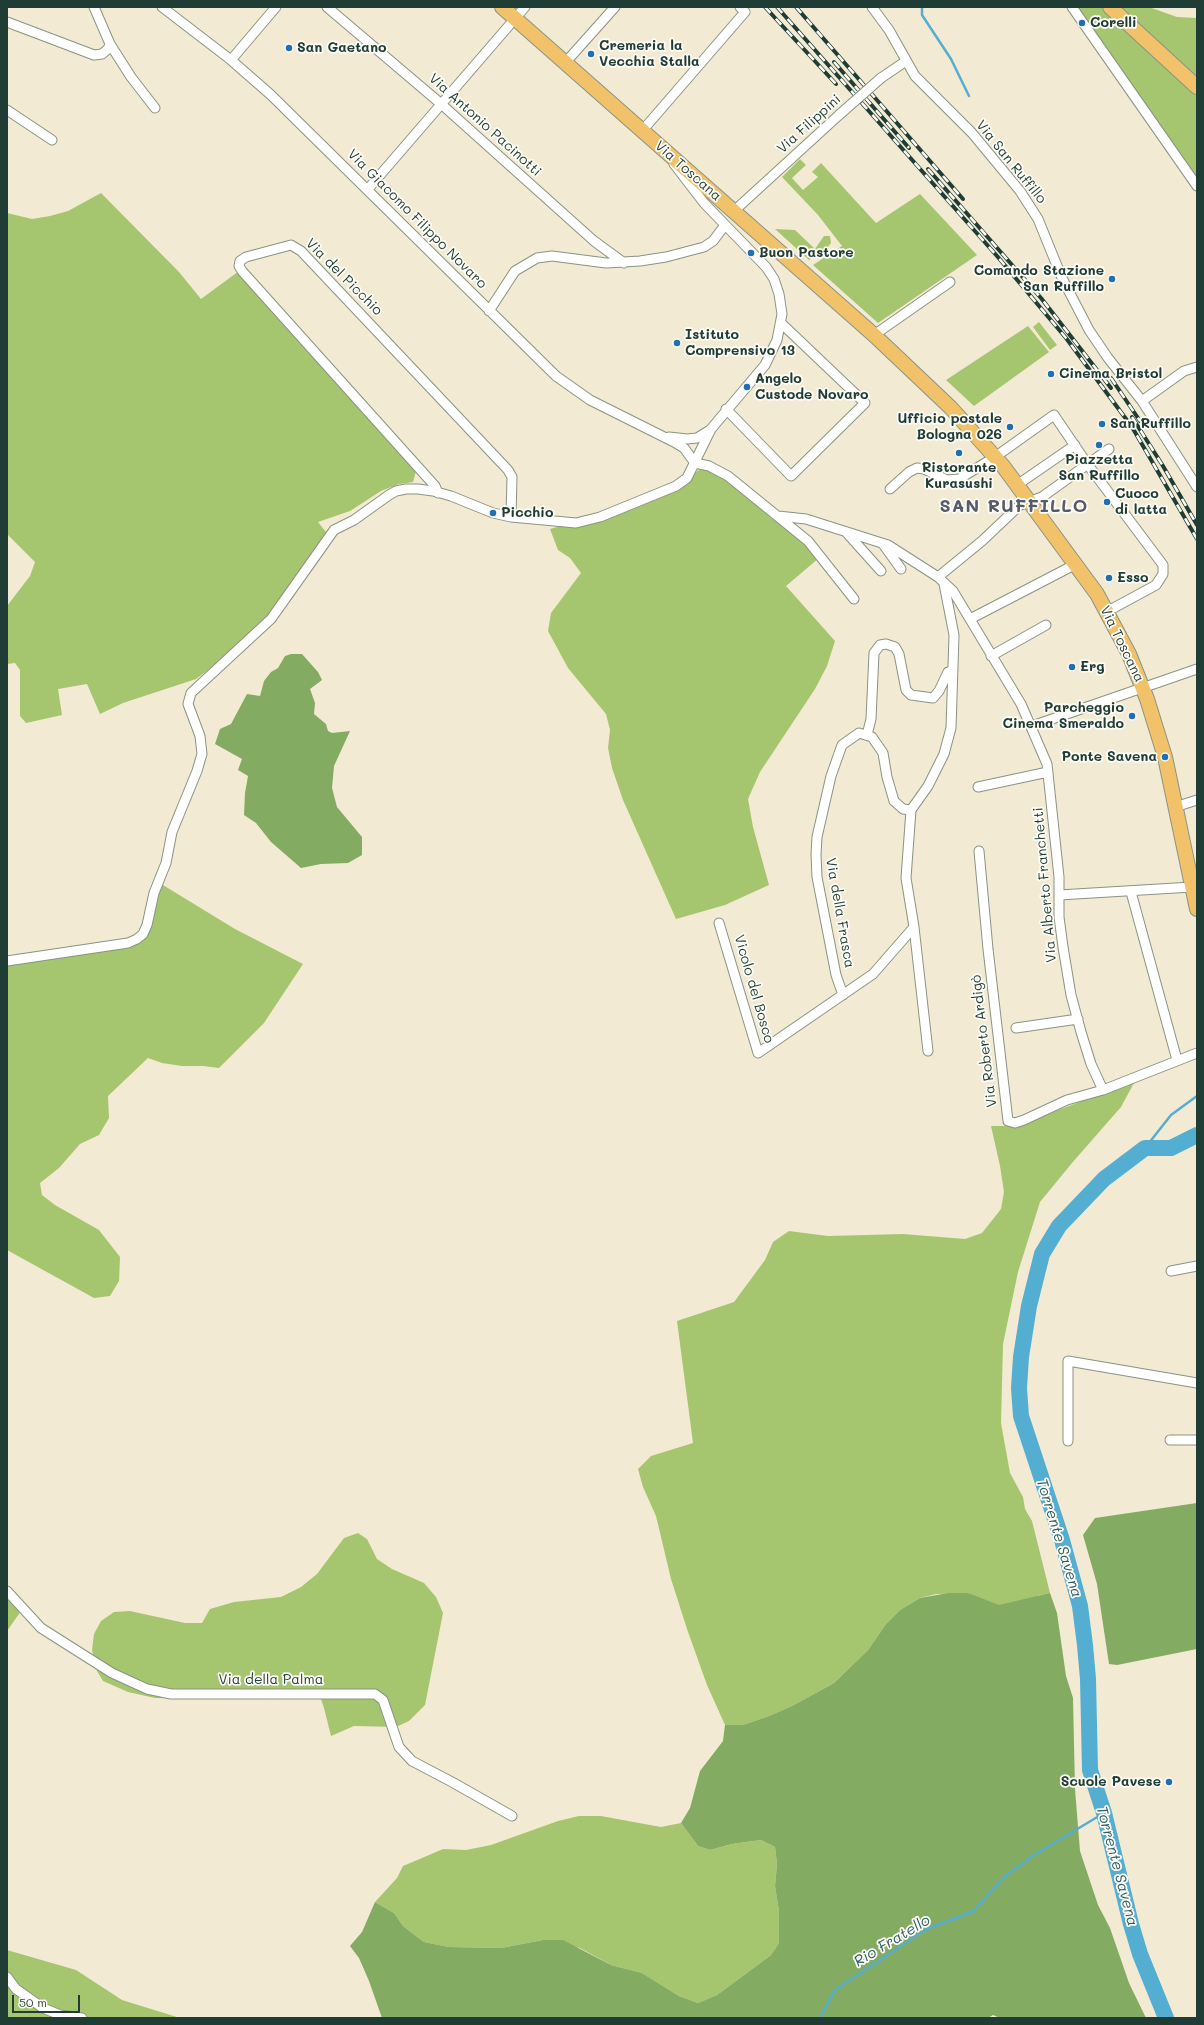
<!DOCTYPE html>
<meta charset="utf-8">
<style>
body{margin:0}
#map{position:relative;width:1204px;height:2025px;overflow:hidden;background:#f3ead3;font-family:Mali,sans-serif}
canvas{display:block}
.frame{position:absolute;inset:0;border:8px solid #1f3d34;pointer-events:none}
.scale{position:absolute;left:12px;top:1995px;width:68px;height:18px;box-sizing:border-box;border:2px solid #1f3d34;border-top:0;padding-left:5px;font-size:12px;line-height:14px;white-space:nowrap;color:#1f3d34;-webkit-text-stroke:3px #fdfcf7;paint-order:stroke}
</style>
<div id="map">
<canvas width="1204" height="2025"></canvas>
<div class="frame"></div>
<div class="scale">50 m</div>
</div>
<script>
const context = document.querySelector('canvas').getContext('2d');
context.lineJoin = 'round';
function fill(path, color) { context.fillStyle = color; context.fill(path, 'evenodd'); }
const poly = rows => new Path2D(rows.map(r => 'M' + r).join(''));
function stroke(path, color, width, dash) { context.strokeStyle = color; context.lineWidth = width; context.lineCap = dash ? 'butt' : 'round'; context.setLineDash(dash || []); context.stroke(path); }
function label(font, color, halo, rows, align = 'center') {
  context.font = font + ' Mali,sans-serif'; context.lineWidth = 3.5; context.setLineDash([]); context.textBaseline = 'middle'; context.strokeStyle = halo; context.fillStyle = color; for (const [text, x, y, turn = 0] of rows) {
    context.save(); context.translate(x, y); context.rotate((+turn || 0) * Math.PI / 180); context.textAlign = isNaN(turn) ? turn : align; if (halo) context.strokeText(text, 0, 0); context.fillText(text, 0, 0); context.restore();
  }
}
const green = poly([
 [1069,7,1149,7,1177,17,1197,18,1197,192],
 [800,159,806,165,792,178,803,190,818,177,812,172,821,163,876,223,920,194,977,255,878,323,813,265,842,246,818,215,782,177],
 [101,193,179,272,201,299,239,271,417,468,413,482,399,484,381,491,350,511,318,522,326,532,273,613,229,654,196,679,123,703,100,714,87,684,58,689,62,715,26,723,20,716,20,670,15,663,7,664,7,606,30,576,35,562,7,534,7,213,32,219,50,216,68,211],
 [775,229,795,230,815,249,824,236,830,236,831,243,828,247,809,260],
 [1039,322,1057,345,1050,350,1033,327],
 [1028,326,1049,352,974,406,946,380],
 [708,462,753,498,819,558,786,586,835,641,827,666,815,689,760,772,748,799,753,827,769,885,725,905,676,919,623,800,612,768,608,748,610,730,606,714,568,668,548,631,551,613,581,573,570,558,558,550,550,529,652,499,688,479],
 [158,882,235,929,303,964,264,1023,219,1068,203,1066,182,1066,162,1063,148,1058,108,1096,109,1118,99,1135,80,1144,59,1168,40,1183,42,1195,55,1205,99,1230,120,1257,119,1281,110,1296,94,1298,7,1250,7,961,120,941,137,935,147,927],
 [1135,1081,1121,1107,1072,1163,1040,1202,1018,1272,1003,1344,1001,1423,1010,1473,1023,1497,1025,1509,1032,1521,1050,1593,1037,1596,1054,1655,968,1593,936,1594,920,1598,900,1610,886,1624,868,1650,834,1683,792,1706,769,1716,743,1725,725,1725,707,1685,687,1629,671,1579,656,1516,643,1487,638,1469,651,1456,693,1443,677,1321,734,1302,765,1260,773,1242,789,1231,828,1236,903,1234,965,1239,982,1233,1001,1209,1004,1192,1000,1166,991,1126,1010,1126,1032,1120],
 [358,1533,367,1539,377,1559,392,1569,424,1583,436,1597,443,1613,425,1705,409,1721,396,1727,354,1726,331,1736,324,1708,320,1696,283,1699,155,1698,128,1692,103,1681,97,1671,92,1650,94,1634,101,1621,114,1612,130,1611,185,1623,202,1623,210,1609,234,1602,281,1597,301,1587,317,1574,344,1538],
 [7,1596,21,1611,7,1631],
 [579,1816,601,1816,661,1827,681,1823,698,1846,710,1850,732,1844,761,1840,775,1847,777,1864,775,1886,779,1911,779,1943,771,1955,748,1972,717,1995,698,2003,679,1996,642,1973,611,1965,580,1948,543,1940,501,1948,449,1947,424,1942,403,1926,394,1913,375,1902,397,1878,403,1866,422,1858,443,1849,466,1850,491,1845,558,1821],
 [7,1950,76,1970,122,2000,180,2018,7,2018]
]);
const forest = poly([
 [291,654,302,654,318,672,322,680,310,689,315,703,314,714,326,724,328,731,332,733,350,731,334,766,332,788,337,807,362,837,362,855,348,863,321,864,301,868,271,842,256,823,244,815,245,793,248,776,238,770,242,759,215,744,220,729,231,724,247,694,260,696,264,681,271,672,278,668,285,656],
 [1197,1503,1197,1649,1117,1665,1109,1664,1097,1584,1083,1535,1095,1518],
 [948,1593,968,1593,999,1605,1050,1593,1057,1613,1066,1676,1073,1698,1075,1789,1080,1851,1098,1905,1110,1928,1129,1983,1146,2018,1000,2018,993,2015,988,2018,382,2018,369,1981,359,1958,350,1946,362,1932,375,1902,394,1913,403,1926,424,1942,449,1947,501,1948,543,1940,563,1940,611,1965,642,1973,679,1996,698,2003,717,1995,771,1955,779,1943,779,1911,775,1886,777,1864,775,1847,761,1840,732,1844,710,1850,698,1846,681,1823,690,1808,700,1771,723,1741,725,1725,743,1725,769,1716,792,1706,834,1683,868,1650,886,1624,900,1610,920,1598]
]);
const stream = poly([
 [922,7,922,15,951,59,969,96],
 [1145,1148,1171,1115,1197,1096],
 [820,2018,835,1990,925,1930,974,1911,1003,1878,1034,1855,1104,1813]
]);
const river = poly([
 [1166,2018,1140,1954,1131,1924,1104,1813,1090,1770,1088,1679,1085,1645,1080,1606,1062,1540,1021,1416,1019,1388,1021,1357,1029,1306,1042,1254,1059,1226,1104,1179,1145,1148,1171,1148,1197,1135]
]);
const street = poly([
 [162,7,231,60,271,95,556,376,590,400,674,442,684,448,695,463],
 [327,7,440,103,594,241,624,263],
 [872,7,889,30,915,76,972,133,1020,191,1038,219,1062,278,1089,330,1108,358,1142,401,1197,487],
 [1072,7,1197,186],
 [7,22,94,55,102,54,108,49,110,44,94,7],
 [110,44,131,77,155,108],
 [231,60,276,7],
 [565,63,615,7],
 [881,78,906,61],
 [7,110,52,140],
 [642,131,745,12,740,7],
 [368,189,525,7],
 [734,211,839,115],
 [489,311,515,271,537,258,552,256,606,263,640,261,666,257,704,247,713,241,725,225],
 [874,335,950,282],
 [1142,401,1184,371,1197,367],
 [726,409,791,476,865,403,781,323],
 [669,437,687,439,697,438,710,430],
 [695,463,709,466,728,476,808,541,854,599],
 [1017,485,1075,445],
 [890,489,909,472,917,468,924,469,947,480,959,479,995,457,1054,415,1088,465,1163,565,1163,574,1156,585,1108,611],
 [438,493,435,486,242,271,239,266,240,261,246,257,291,245,301,251,508,470,512,477,511,517],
 [778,516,806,519,888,545,938,577,953,591,1021,704,1047,764,1059,877,1059,917,1063,947,1071,995,1081,1032,1091,1064,1103,1090],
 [846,532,881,571],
 [883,544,901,569],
 [938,577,982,541,1020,505,1042,497,1109,449],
 [970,619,1076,564],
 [991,656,1046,625],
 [1032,726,1197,669],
 [867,735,871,719,874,653,880,645,886,644,895,647,899,654,906,690,911,695,933,698,939,691,948,672,952,672],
 [978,787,1048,772],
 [1175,807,1197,800],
 [979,851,988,949,1008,1121,1015,1123,1024,1120,1067,1100,1103,1090,1197,1053],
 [1131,892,1177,1060],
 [1059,895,1192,887],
 [719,923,758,1053,873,974,914,927],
 [7,961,128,943,137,939,143,934,147,925,154,893,166,863,172,832,197,771,202,754,200,736,188,704,191,693,271,619,334,530,354,520,389,495,396,491,406,489,418,489,433,491,451,496,493,513,511,517,576,523,600,517,676,486,687,478,711,429,765,365,777,340,782,314,779,294,774,279,766,267,704,203,674,164],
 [843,995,836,975,817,877,816,854,817,837,831,776,842,745,859,733,872,737,883,753,887,777,894,801,903,809,911,810],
 [1016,1028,1078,1019],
 [928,1051,914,927,906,878,911,810,928,786,944,754,951,728,954,635,944,584],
 [1171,1271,1197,1266],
 [1170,1440,1197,1440],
 [1068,1441,1068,1361,1197,1383],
 [7,1591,41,1628,112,1673,147,1689,171,1694,375,1694,383,1700,399,1747,412,1761,452,1782,512,1816],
 [7,1977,16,1989,43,2008,60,2015,82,2018]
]);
const primary = poly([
 [502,7,874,335,951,408,1003,466,1097,594,1129,654,1147,699,1165,757,1197,909],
 [1110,7,1197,87]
]);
const rail = poly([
 [765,7,836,84],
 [777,7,997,256,1066,338,1132,427,1197,539],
 [796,7,963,199],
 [834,62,909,148],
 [928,169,1041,298,1111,388],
 [1111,378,1140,421],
 [1132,417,1163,466,1197,525]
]);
const streetBridge = poly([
 [839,115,881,78]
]);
const markers = [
 [1082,23,4,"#1f6fb2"],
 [289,48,4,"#1f6fb2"],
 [591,54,4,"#1f6fb2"],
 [751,253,4,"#1f6fb2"],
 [1112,279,4,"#1f6fb2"],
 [677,343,4,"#1f6fb2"],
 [1051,374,4,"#1f6fb2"],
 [747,387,4,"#1f6fb2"],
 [1102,424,4,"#1f6fb2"],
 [1010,427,4,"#1f6fb2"],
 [1099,445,4,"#1f6fb2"],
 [959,453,4,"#1f6fb2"],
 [1107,502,4,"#1f6fb2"],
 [493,513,4,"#1f6fb2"],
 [1109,578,4,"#1f6fb2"],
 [1072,667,4,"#1f6fb2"],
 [1132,716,4,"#1f6fb2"],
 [1165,757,4,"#1f6fb2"],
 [1169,1782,4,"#1f6fb2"]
];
const poiNames = [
 ["Corelli",1090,23],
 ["Cremeria la",599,46],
 ["Vecchia Stalla",599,62],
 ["San Gaetano",297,48],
 ["Buon Pastore",759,253],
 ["Comando Stazione",1104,271,"right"],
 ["San Ruffillo",1104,287,"right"],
 ["Istituto",685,335],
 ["Comprensivo 13",685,351],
 ["Cinema Bristol",1059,374],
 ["Angelo",755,379],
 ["Custode Novaro",755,395],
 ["Ufficio postale",1002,419,"right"],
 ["Bologna 026",1002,435,"right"],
 ["San Ruffillo",1110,424],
 ["Piazzetta",1099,460,"center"],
 ["San Ruffillo",1099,476,"center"],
 ["Ristorante",959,468,"center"],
 ["Kurasushi",959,484,"center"],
 ["Cuoco",1115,494],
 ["di latta",1115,510],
 ["Picchio",501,513],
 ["Esso",1117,578],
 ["Erg",1080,667],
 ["Parcheggio",1124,708,"right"],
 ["Cinema Smeraldo",1124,724,"right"],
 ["Ponte Savena",1157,757,"right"],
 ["Scuole Pavese",1161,1782,"right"]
];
const streetNames = [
 ["Via Filippini",809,124,-42],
 ["Via Antonio Pacinotti",485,125,42],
 ["Via San Ruffillo",1011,162,51],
 ["Via Toscana",688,171,41],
 ["Via Giacomo Filippo Novaro",417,219,45],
 ["Via del Picchio",344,277,45],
 ["Via Toscana",1122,644,64],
 ["Via Alberto Franchetti",1045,885,-95],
 ["Via della Frasca",840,913,80],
 ["Vicolo del Bosco",754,989,74],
 ["Via Roberto Ardigò",984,1041,-97],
 ["Via della Palma",271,1680]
];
const waterNames = [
 ["Torrente Savena",1059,1538,73],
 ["Torrente Savena",1117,1866,75],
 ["Rio Fratello",892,1941,-31]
];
const districtNames = [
 ["SAN RUFFILLO",1014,506]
];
fill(green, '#a5c66f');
fill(forest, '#84ab62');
stroke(stream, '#54aed1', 2.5);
stroke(river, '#54aed1', 16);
stroke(street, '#899484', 11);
stroke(primary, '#899484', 16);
stroke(street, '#fff', 9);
stroke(primary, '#f2c26a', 14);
stroke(rail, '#1f3d34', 4);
stroke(rail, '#fdfcf7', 2.5, [8]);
stroke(streetBridge, '#899484', 11, []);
stroke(streetBridge, '#fff', 9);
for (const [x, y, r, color] of markers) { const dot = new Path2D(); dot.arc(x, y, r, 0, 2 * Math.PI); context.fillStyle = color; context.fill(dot); stroke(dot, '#fdfcf7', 1.5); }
label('bold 14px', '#1f3d34', '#fdfcf7', poiNames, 'left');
label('14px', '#1f3d34', '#fdfcf7', streetNames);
label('italic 15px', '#2f5f63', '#fdfcf7', waterNames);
context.letterSpacing = '1px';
label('bold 18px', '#575c6b', '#fdfcf7', districtNames);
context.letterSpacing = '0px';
</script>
